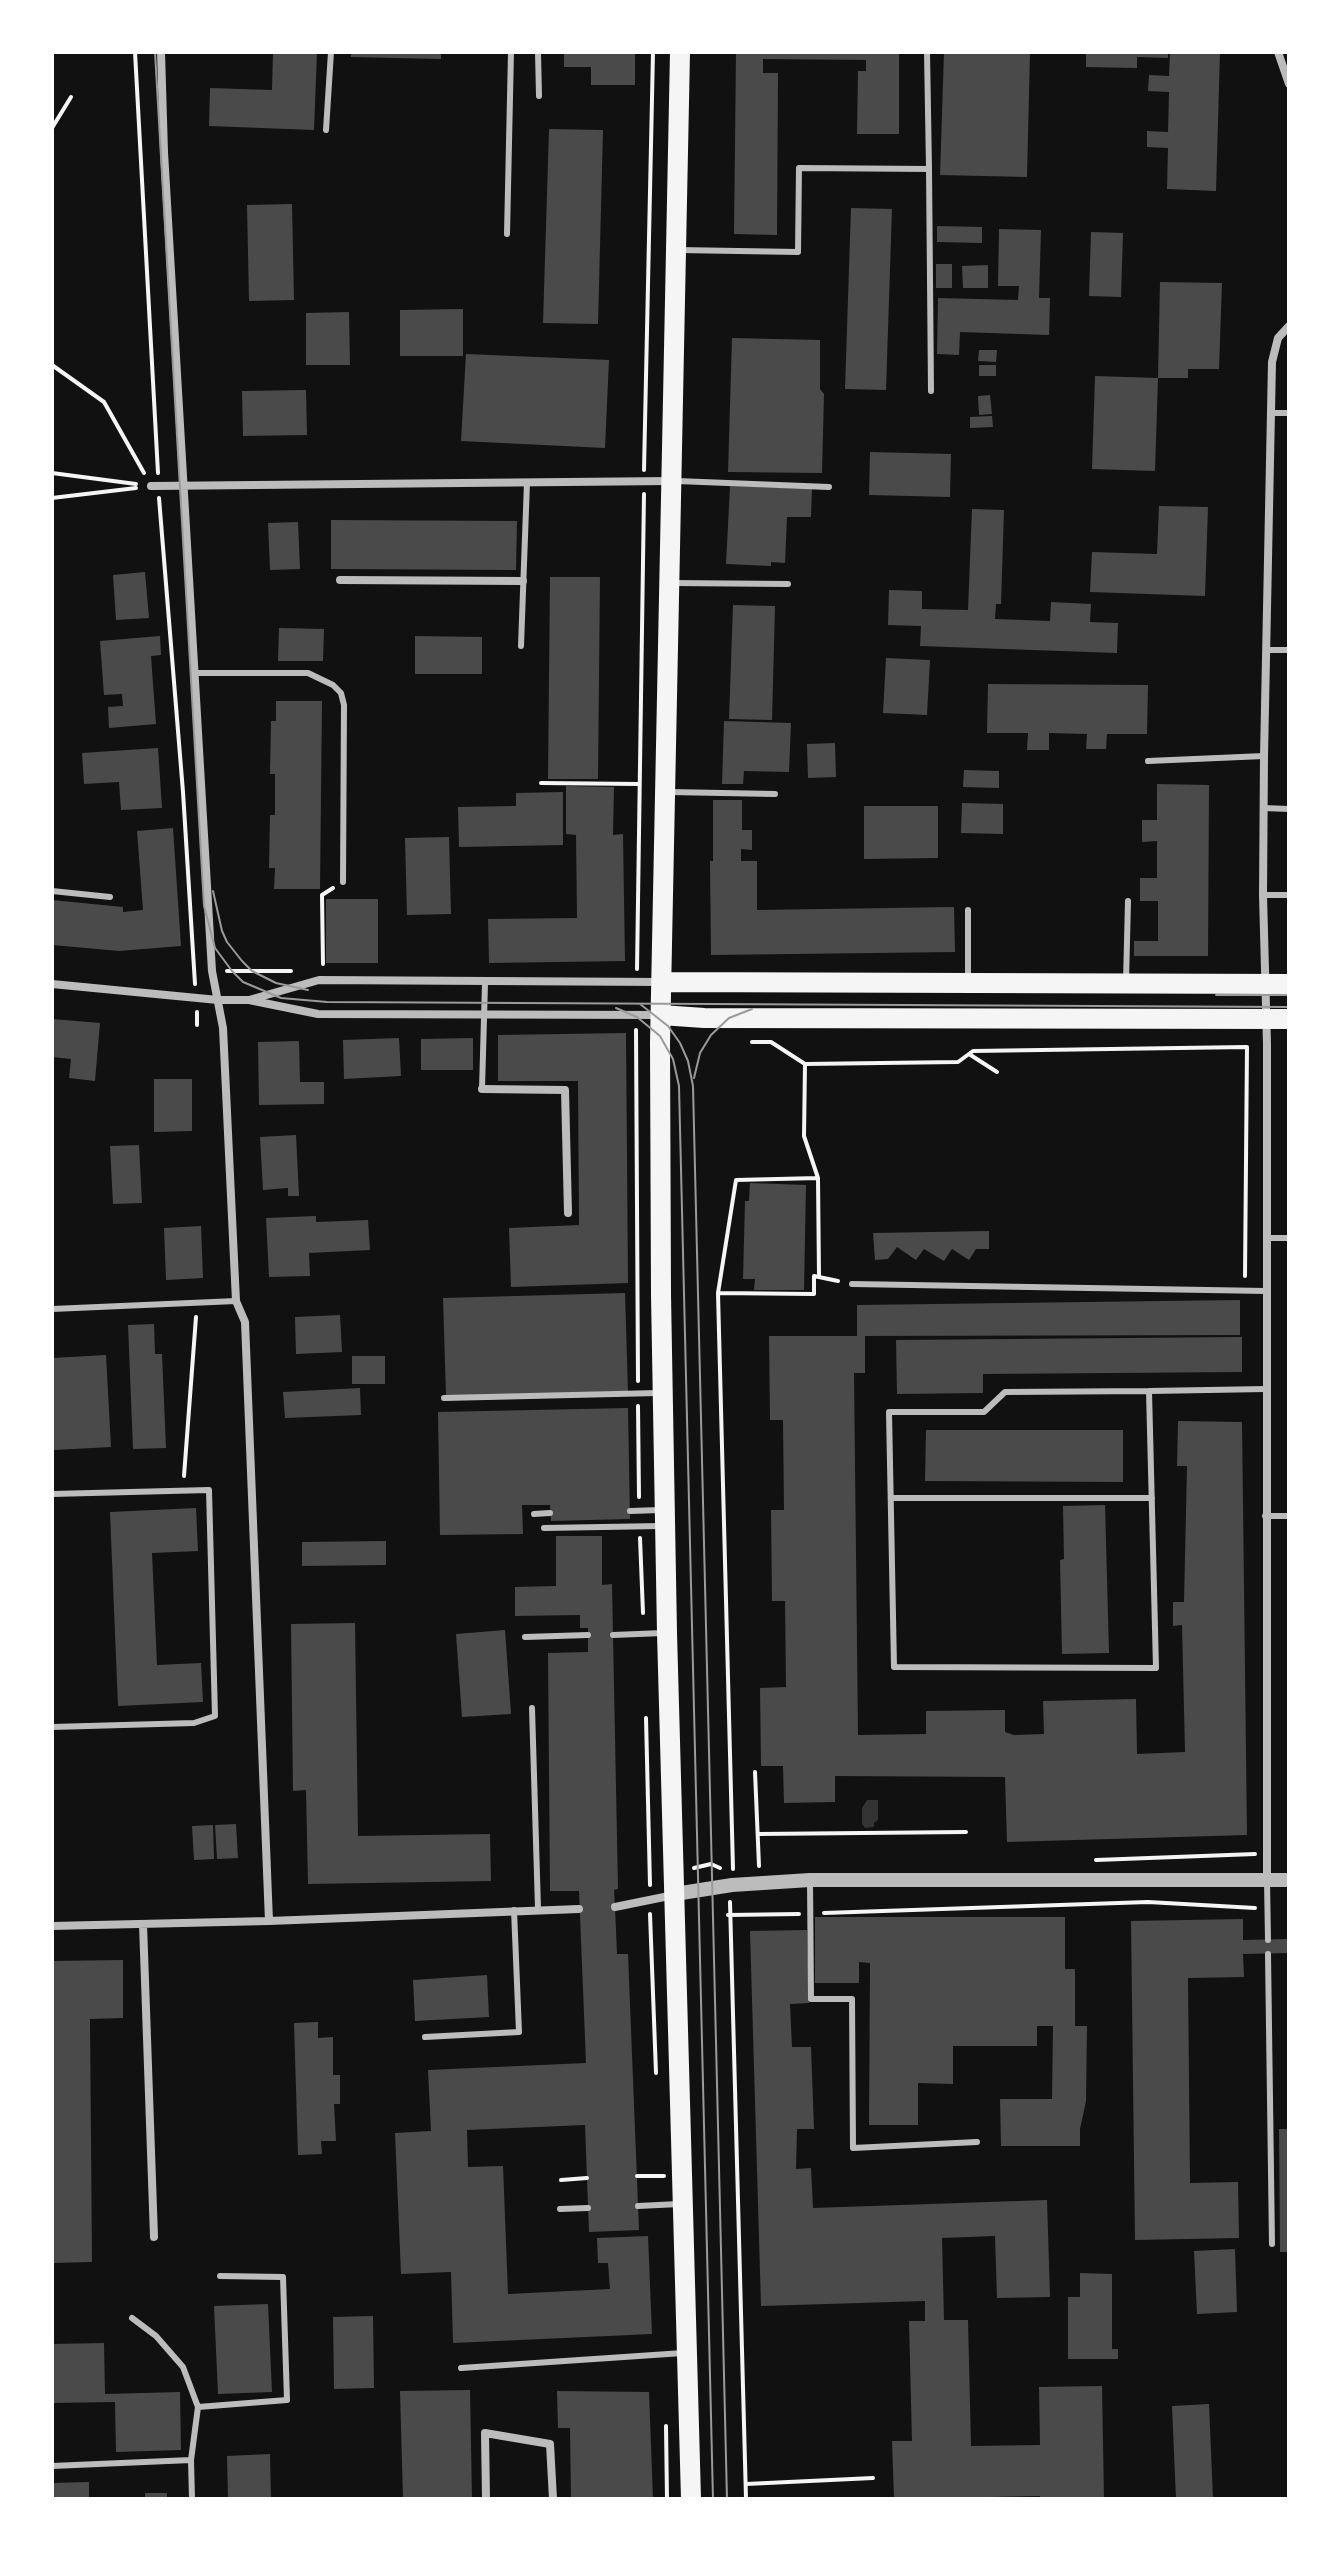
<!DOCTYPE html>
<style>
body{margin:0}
#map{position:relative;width:1341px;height:2551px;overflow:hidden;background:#111;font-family:"Source Serif 4",serif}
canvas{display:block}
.frame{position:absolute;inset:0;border:54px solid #fff;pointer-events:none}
</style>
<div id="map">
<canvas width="1341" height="2551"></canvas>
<div class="frame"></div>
</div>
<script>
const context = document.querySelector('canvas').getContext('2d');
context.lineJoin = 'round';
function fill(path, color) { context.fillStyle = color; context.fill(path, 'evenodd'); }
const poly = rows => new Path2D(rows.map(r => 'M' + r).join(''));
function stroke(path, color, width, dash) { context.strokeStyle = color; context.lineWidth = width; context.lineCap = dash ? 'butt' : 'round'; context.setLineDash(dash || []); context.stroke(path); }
const water = poly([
 [867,1800,878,1800,878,1820,874,1823,874,1827,865,1828,862,1824,862,1808]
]);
const building = poly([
 [273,52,317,52,314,130,209,126,210,88,272,90],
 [351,52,441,52,441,59,351,57],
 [564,52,635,52,635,85,591,85,591,67,564,67],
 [736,52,899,52,899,134,857,134,858,71,866,71,866,60,763,59,763,73,778,73,777,235,734,234],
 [944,52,1030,53,1027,177,940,175],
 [1086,52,1168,52,1168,58,1137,57,1137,68,1086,67],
 [1170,52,1220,52,1216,191,1167,189,1168,148,1147,147,1147,131,1168,132,1169,92,1148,91,1149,75,1169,76],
 [549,129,603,130,598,324,543,323],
 [292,204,294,300,249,301,247,205],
 [851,208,892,209,886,390,845,389],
 [937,226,982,227,982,243,937,242],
 [999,229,1041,230,1039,298,1050,298,1049,335,960,332,959,355,937,354,938,298,1018,300,1019,286,998,286],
 [1091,232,1123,233,1121,297,1089,296],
 [936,264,952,264,952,288,936,288],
 [988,265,988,288,963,288,962,266],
 [1160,282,1222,283,1219,369,1188,369,1188,378,1158,378],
 [463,309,463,356,400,356,400,310],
 [349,312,350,365,306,365,306,313],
 [732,338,820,340,820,389,824,394,822,473,728,472],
 [979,350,997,350,996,362,978,361],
 [466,354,609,360,605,448,461,441],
 [979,365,996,365,996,376,979,376],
 [1095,376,1158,378,1155,471,1092,469],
 [306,390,307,435,243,436,242,391],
 [990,395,992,414,979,415,978,396],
 [992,416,993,427,970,428,970,417],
 [870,452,951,454,950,497,869,495],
 [730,486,812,489,811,517,787,517,785,563,771,562,771,566,726,564],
 [1159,506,1208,507,1205,596,1090,592,1092,552,1157,554],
 [972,509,1004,510,1001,604,996,604,995,619,1050,621,1051,602,1091,604,1090,622,1118,623,1117,653,920,646,921,626,888,625,889,590,922,591,922,609,968,610],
 [331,520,517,521,516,570,331,569],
 [298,522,300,569,270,570,268,523],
 [145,572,149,618,116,620,113,575],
 [550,577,600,577,598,779,548,779],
 [733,605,775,606,772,720,729,719],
 [279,628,324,629,323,661,278,661],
 [160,636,161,655,151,656,156,724,109,728,108,707,123,706,122,694,104,695,100,641],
 [415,636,482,637,482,674,415,674],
 [886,658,930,660,927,715,883,713],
 [988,684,1148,685,1147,734,1107,734,1106,749,1086,749,1087,734,1049,733,1049,750,1027,750,1028,733,987,733],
 [276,701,322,701,320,889,274,889,275,868,269,868,270,815,275,815,275,774,270,774,271,721,276,721],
 [724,721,791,723,789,772,744,771,743,784,722,784],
 [835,743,836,777,808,778,807,744],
 [158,748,162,808,121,810,119,782,84,784,82,753],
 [964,770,999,771,999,788,963,787],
 [1157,784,1209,785,1208,956,1134,956,1134,941,1158,941,1158,901,1140,901,1140,878,1157,878,1157,841,1142,842,1142,820,1157,820],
 [566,786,614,787,613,835,623,834,625,961,489,963,488,919,577,918,576,835,566,834],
 [563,792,563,845,459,847,458,807,516,806,516,793],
 [713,800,742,800,742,830,752,830,752,850,741,849,741,861,757,861,757,910,954,907,955,952,711,955,710,861,713,861],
 [962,803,1003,804,1003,834,961,833],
 [864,806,938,806,938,858,864,859],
 [173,828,181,946,119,951,52,945,52,900,123,907,123,912,143,910,137,831],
 [449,837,451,914,407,915,405,838],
 [326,899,378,899,378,963,326,963],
 [52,1019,100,1023,95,1081,69,1078,71,1059,52,1057],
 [626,1033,628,1283,511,1287,509,1228,579,1225,578,1081,498,1081,498,1035],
 [399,1038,401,1076,344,1079,343,1040],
 [473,1038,473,1070,421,1070,421,1039],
 [299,1041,300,1082,324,1082,324,1104,259,1105,258,1042],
 [154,1079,192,1079,192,1131,154,1132],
 [296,1135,299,1196,288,1196,288,1188,263,1190,260,1137],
 [139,1145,142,1203,113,1204,110,1146],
 [750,1183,806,1185,804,1290,754,1290,755,1279,743,1279,745,1201,749,1201],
 [316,1216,316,1222,368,1220,370,1250,309,1253,310,1276,269,1277,266,1218],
 [201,1226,203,1278,166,1280,164,1228],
 [989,1231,989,1249,976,1249,969,1260,952,1249,944,1261,924,1249,916,1260,897,1247,888,1259,875,1260,873,1233],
 [625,1293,628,1391,446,1396,443,1298],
 [1240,1300,1240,1335,865,1336,865,1373,854,1373,858,1735,926,1734,926,1711,1005,1710,1005,1732,1014,1735,1044,1734,1043,1701,1136,1699,1137,1754,1185,1752,1182,1625,1173,1626,1173,1602,1184,1602,1187,1466,1177,1466,1178,1421,1242,1422,1247,1835,1007,1842,1005,1777,835,1776,835,1802,784,1803,783,1766,761,1766,760,1688,786,1687,785,1601,772,1601,771,1510,784,1510,783,1420,770,1420,769,1336,857,1336,857,1305],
 [340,1315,342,1352,296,1354,295,1317],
 [154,1324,155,1354,162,1354,166,1448,133,1449,128,1325],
 [1242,1337,1242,1372,983,1374,983,1393,897,1394,896,1340],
 [106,1355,111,1447,54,1450,52,1358],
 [352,1356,385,1356,385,1384,352,1384],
 [360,1388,361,1415,285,1418,283,1392],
 [628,1408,630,1519,551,1521,550,1505,522,1505,523,1534,440,1535,438,1412],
 [926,1430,1123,1430,1123,1482,925,1481],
 [1105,1505,1109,1653,1062,1654,1060,1560,1064,1559,1063,1506],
 [196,1508,198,1551,152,1553,157,1665,201,1663,203,1702,118,1706,110,1512],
 [556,1536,602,1536,602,1585,612,1584,618,1889,614,1890,615,1907,617,1954,628,1954,639,2230,589,2232,585,2125,467,2130,468,2167,503,2166,508,2294,610,2289,608,2263,598,2263,597,2238,648,2236,652,2334,453,2343,451,2272,401,2274,395,2133,431,2131,428,2070,586,2063,579,1891,550,1891,548,1653,588,1652,588,1628,580,1628,580,1615,515,1616,515,1587,556,1586],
 [386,1541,386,1565,302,1566,302,1542],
 [355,1623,358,1836,490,1834,491,1881,308,1884,306,1790,293,1791,291,1624],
 [505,1630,511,1714,462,1717,456,1634],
 [236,1824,238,1858,217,1859,215,1825],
 [213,1825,214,1859,194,1860,192,1826],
 [815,1917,1065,1917,1065,1969,1075,1969,1075,2026,1087,2026,1086,2101,1080,2129,1080,2146,1001,2146,1000,2099,1052,2099,1053,2026,1037,2026,1037,2046,953,2046,953,2084,918,2083,918,2125,869,2125,870,1963,859,1962,859,1983,815,1983],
 [1243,1919,1243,1940,1289,1939,1289,1953,1243,1954,1244,1977,1188,1978,1190,2183,1238,2182,1239,2238,1135,2240,1131,1921],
 [807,1930,809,2003,790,2004,792,2047,811,2047,814,2129,797,2129,796,2169,811,2168,813,2208,1047,2200,1050,2297,997,2298,995,2236,942,2238,944,2320,968,2320,971,2446,1040,2445,1039,2387,1102,2386,1104,2499,1040,2499,1040,2496,894,2499,892,2441,912,2441,909,2321,925,2321,925,2301,761,2306,750,1931],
 [123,1960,123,2018,90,2019,92,2262,52,2263,52,1961],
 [487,1975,489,2017,415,2021,413,1980],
 [318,2022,318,2038,333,2037,333,2075,340,2075,340,2104,334,2104,336,2141,321,2141,322,2154,298,2155,294,2023],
 [1279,2129,1289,2129,1289,2252,1280,2252],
 [1235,2249,1237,2312,1197,2314,1194,2251],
 [1080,2273,1112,2274,1112,2349,1118,2349,1118,2359,1068,2359,1068,2297,1080,2297],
 [268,2304,272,2392,218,2394,214,2306],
 [373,2316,374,2388,334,2389,333,2317],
 [104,2343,105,2394,180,2392,181,2450,116,2452,115,2402,52,2403,52,2344],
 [470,2390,472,2499,403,2499,400,2391],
 [557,2391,649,2392,653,2499,571,2499,570,2428,558,2428],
 [1209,2404,1213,2499,1176,2499,1172,2406],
 [270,2454,271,2499,228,2499,227,2456],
 [89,2482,89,2499,52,2499,52,2483],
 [145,2493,167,2493,167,2499,145,2499]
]);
const path = poly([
 [135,52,158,473],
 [52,128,71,97],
 [52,365,104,402,144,473],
 [644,470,653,52],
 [52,473,136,484],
 [52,498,136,488],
 [159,498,183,792,195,984],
 [541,783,639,784],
 [323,964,322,895,333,888],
 [637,969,644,494],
 [227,971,291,971],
 [197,1012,197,1025],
 [636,1030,638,1381],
 [752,1042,771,1042,805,1064,958,1062,973,1051,1247,1047,1245,1276],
 [969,1054,997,1072],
 [805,1064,804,1136,818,1178,819,1276],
 [718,1293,814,1294,814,1276,838,1281],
 [638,1406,639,1497],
 [184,1476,196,1317],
 [640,1538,643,1613],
 [646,1718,650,1885],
 [755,1772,759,1866],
 [758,1834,966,1832],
 [1096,1860,1255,1854],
 [694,1868,711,1864,720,1868],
 [733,1869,718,1293,736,1180,818,1178],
 [730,1902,746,2499],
 [824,1913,1148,1902,1255,1908],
 [650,1914,656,2073],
 [728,1915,799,1914],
 [637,2176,664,2176],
 [561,2180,587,2178],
 [666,2426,667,2499],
 [746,2484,873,2478]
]);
const service = poly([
 [538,52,539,96],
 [326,130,331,52],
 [929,169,931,391],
 [507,234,511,52],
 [678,250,798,252,799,168,929,169,927,52],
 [1271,413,1289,413],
 [677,481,829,487],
 [672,583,788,584],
 [521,646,527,482],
 [1266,650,1289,650],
 [195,673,308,673,333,685,341,693,344,705,343,882],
 [1148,761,1264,756],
 [669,792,775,794],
 [1263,808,1289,809],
 [52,891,110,897],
 [1263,895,1289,895],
 [968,910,968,978],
 [1126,982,1128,901],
 [482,1089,485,983],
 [1266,1238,1289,1238],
 [852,1284,1266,1291],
 [52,1309,236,1301],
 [1149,1391,1005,1392,984,1412,889,1412,894,1667,1156,1668,1149,1391,1266,1389],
 [444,1398,658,1393],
 [52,1494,209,1490,215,1716,194,1723,52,1727],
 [891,1498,1152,1498],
 [630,1511,661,1510],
 [534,1514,550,1513],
 [1265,1516,1289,1516],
 [544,1528,661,1526],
 [613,1635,663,1633],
 [525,1637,588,1635],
 [532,1708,538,1909],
 [1267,1880,1268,1940],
 [810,1881,811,1999,852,1999,853,2148,977,2142],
 [1268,1954,1272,2244],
 [425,2037,519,2032,514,1910],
 [638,2206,679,2204],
 [560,2209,588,2208],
 [132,2318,156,2336,183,2367,198,2407,191,2460,192,2499],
 [461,2368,683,2353],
 [198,2407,287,2400,283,2277,220,2276],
 [52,2466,191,2460]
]);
const minor = poly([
 [161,52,164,152,212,971,223,1028,236,1301,245,1322,269,1921],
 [1278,52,1289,84],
 [151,486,670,481],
 [340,580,523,581],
 [52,984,218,1000,249,1000,319,980,661,982],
 [249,1000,318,1014,658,1015],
 [482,1089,565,1090,568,1213],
 [1267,1880,1267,1044,1263,895,1264,756,1272,362,1278,338,1289,326],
 [615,1907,674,1895],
 [143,1924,154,2237],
 [52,1926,269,1921,579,1909],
 [486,2499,485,2433,550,2444,553,2499]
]);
const tertiary = poly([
 [675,1894,732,1885,810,1880,1289,1880]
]);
const primary = poly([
 [680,52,660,1043,661,1295,667,1633,691,2499],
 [662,982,1289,984],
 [661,1015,704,1018,1289,1019]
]);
const tram = poly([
 [155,52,204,906,215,948,232,971,243,982,281,998,327,1002,1289,1007],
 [213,891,222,931,227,942,242,961,252,971,276,983,308,990],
 [1216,995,1289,995],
 [640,1004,668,1026,680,1043,688,1061,693,1086,727,2499],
 [616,1008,637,1017,660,1036,673,1059,679,1086,713,2499],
 [694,1078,700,1053,711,1035,729,1018,752,1009]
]);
fill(water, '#333');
fill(building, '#4a4a4a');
stroke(path, '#f5f5f5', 4);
stroke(service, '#bcbcbc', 6);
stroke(minor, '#bcbcbc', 8);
stroke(tertiary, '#bcbcbc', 14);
stroke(primary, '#f5f5f5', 20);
stroke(tram, '#9a9a9a', 2);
</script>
